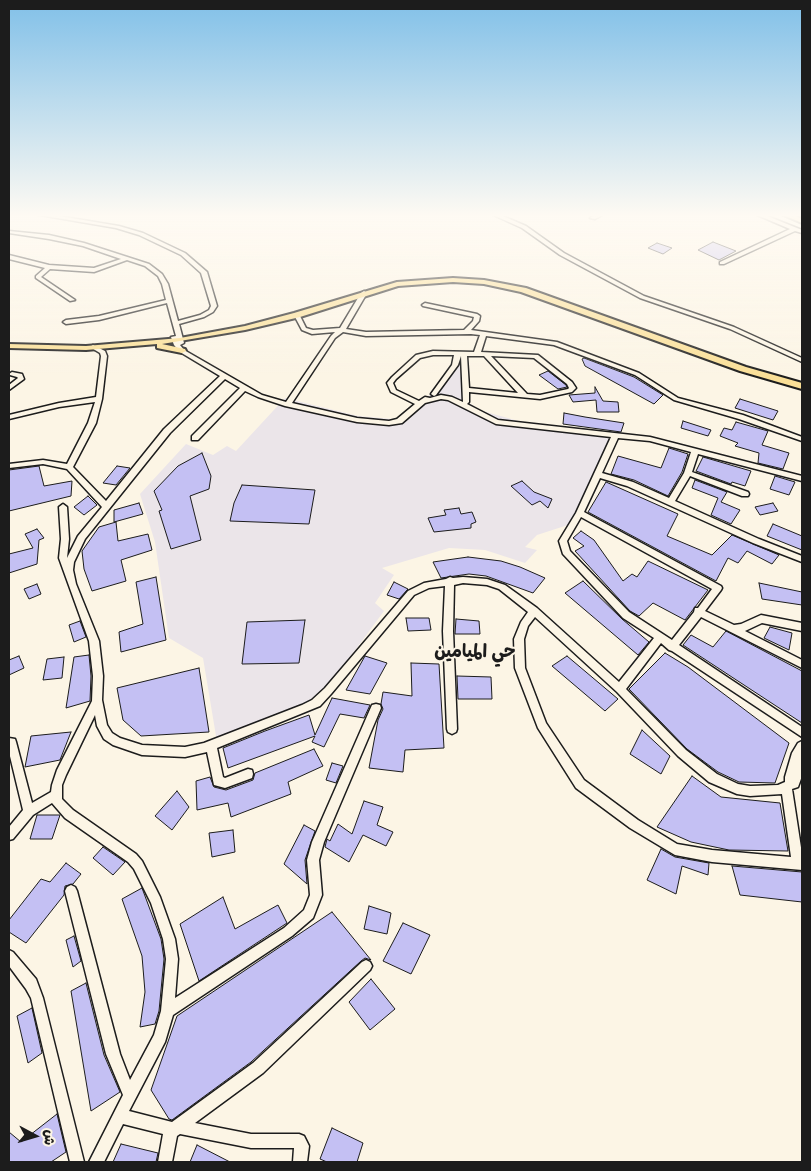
<!DOCTYPE html>
<meta charset="utf-8">
<style>
body{margin:0}
#map{position:relative;width:811px;height:1171px;overflow:hidden;background:#fcf5e5;font-family:Delius,"Playpen Sans Arabic",sans-serif}
canvas{display:block}
.frame{position:absolute;inset:0;border:10px solid #1c1c1c;pointer-events:none}
.north{position:absolute;left:10px;top:1111px;width:50px;height:50px;-webkit-text-stroke:4px #fcf5e5;paint-order:stroke;rotate:96deg;font-size:14px;font-weight:700;line-height:20px;text-align:center;color:#1c1c1c}
.north::after{content:'';display:block;margin:auto;width:18px;height:22px;background:#1c1c1c;clip-path:polygon(50% 0,100% 100%,50% 72%,0 100%)}
</style>
<div id="map">
<canvas width="811" height="1171"></canvas>
<div class="frame"></div>
<div class="north">ش</div>
</div>
<script>
const context = document.querySelector('canvas').getContext('2d');
context.lineJoin = 'round';
function fill(path, color) { context.fillStyle = color; context.fill(path, 'evenodd'); }
const poly = rows => new Path2D(rows.map(r => 'M' + r).join(''));
function stroke(path, color, width, dash) { context.strokeStyle = color; context.lineWidth = width; context.lineCap = dash ? 'butt' : 'round'; context.setLineDash(dash || []); context.stroke(path); }
function label(font, color, halo, rows, align = 'center') {
  context.font = font + ' Delius,"Playpen Sans Arabic",sans-serif'; context.lineWidth = 4; context.setLineDash([]); context.textBaseline = 'middle'; context.strokeStyle = halo; context.fillStyle = color; for (const [text, x, y, turn = 0] of rows) {
    context.save(); context.translate(x, y); context.rotate((+turn || 0) * Math.PI / 180); context.textAlign = isNaN(turn) ? turn : align; if (halo) context.strokeText(text, 0, 0); context.fillText(text, 0, 0); context.restore();
  }
}
const built = poly([
 [460,355,465,362,465,379,462,387,465,390,467,401,479,410,522,422,611,434,602,464,571,524,537,535,525,547,537,550,525,563,485,550,449,548,382,568,394,575,375,603,384,611,317,702,217,742,203,658,169,638,155,542,140,494,186,444,213,455,227,446,236,451,285,398,358,416,403,420,418,409,417,406,436,389]
]);
const building = poly([
 [713,242,736,251,719,260,698,250,713,242],
 [657,243,672,248,663,254,648,248,657,243],
 [584,358,634,377,663,395,654,404,585,366,582,359,584,358],
 [548,371,566,385,567,387,558,389,539,375,548,371],
 [595,387,603,401,618,402,619,412,597,412,596,400,573,402,569,395,595,393,595,387],
 [740,399,778,411,773,420,735,408,740,399],
 [564,413,585,417,624,423,621,432,563,424,564,413],
 [683,421,711,430,708,436,681,428,683,421],
 [736,422,768,431,762,445,789,453,783,469,758,463,759,453,735,446,738,443,720,436,724,428,732,430,736,422],
 [669,448,688,454,682,472,668,496,634,480,611,474,618,456,661,468,669,448],
 [202,453,211,476,209,489,190,496,201,540,171,549,159,511,162,510,154,491,178,466,202,453],
 [703,457,751,471,745,486,732,482,731,484,696,471,703,457],
 [39,466,44,486,72,481,71,496,9,511,9,470,39,466],
 [117,466,130,468,116,485,103,483,117,466],
 [775,476,795,482,789,495,770,489,775,476],
 [695,480,727,492,721,502,740,510,731,524,711,515,718,498,692,488,695,480],
 [522,481,534,492,552,499,548,508,540,501,532,505,511,486,522,481],
 [606,482,678,514,667,536,712,555,732,535,779,555,772,564,747,551,738,563,728,558,716,581,588,512,606,482],
 [242,485,315,490,309,524,230,521,234,503,242,485],
 [88,496,97,505,84,515,74,507,88,496],
 [139,503,143,514,114,522,114,510,139,503],
 [773,503,778,511,760,515,755,507,773,503],
 [459,508,461,514,472,512,476,522,471,524,471,528,434,532,428,518,446,515,444,510,459,508],
 [116,522,118,541,148,534,152,550,121,560,126,581,92,591,84,569,82,551,99,527,116,522],
 [773,524,802,536,802,550,767,536,773,524],
 [37,529,44,538,39,540,37,564,9,573,9,554,33,548,25,534,37,529],
 [581,531,594,540,623,581,632,574,637,577,648,561,708,590,685,620,653,603,639,616,630,611,575,551,584,546,573,538,581,531],
 [468,557,501,561,520,567,545,578,533,593,486,576,469,574,441,578,433,562,468,557],
 [156,577,166,640,121,652,119,632,143,624,136,582,156,577],
 [583,581,622,619,649,642,638,655,565,593,583,581],
 [394,582,408,589,399,599,387,595,394,582],
 [759,583,802,592,802,605,762,599,759,583],
 [37,584,41,594,29,599,24,589,37,584],
 [406,618,429,618,431,630,408,631,406,618],
 [456,619,479,621,480,634,455,634,456,619],
 [305,620,299,663,242,664,247,622,305,620],
 [80,621,86,637,74,642,69,625,80,621],
 [770,627,792,633,789,650,764,638,770,627],
 [726,631,802,671,802,723,683,645,691,635,713,647,726,631],
 [665,653,688,667,789,743,775,783,739,782,718,772,687,749,629,689,665,653],
 [89,655,91,676,90,701,66,708,74,657,89,655],
 [19,656,24,668,9,675,9,660,19,656],
 [365,656,387,663,370,694,346,690,365,656],
 [567,656,618,699,605,711,552,666,567,656],
 [64,657,62,678,43,680,47,659,64,657],
 [411,663,439,664,444,748,405,750,403,772,369,768,378,720,383,709,381,704,383,692,412,696,411,663],
 [199,668,209,732,141,736,123,720,117,688,199,668],
 [457,676,491,677,492,699,458,699,457,676],
 [332,698,370,705,364,718,340,714,324,747,312,742,315,736,228,768,223,748,265,731,309,715,315,735,332,698],
 [642,730,670,756,661,774,630,754,642,730],
 [71,732,60,760,25,767,31,736,71,732],
 [314,749,323,766,288,782,291,794,231,817,228,803,197,810,196,781,210,777,214,787,226,790,253,780,255,773,314,749],
 [332,763,343,766,336,783,326,780,332,763],
 [692,776,721,797,780,803,788,851,729,850,691,842,657,827,692,776],
 [177,791,189,807,172,830,155,816,177,791],
 [364,801,383,807,377,825,393,832,386,846,363,835,349,862,325,847,327,839,330,841,338,824,352,834,364,801],
 [37,815,60,815,52,839,30,839,37,815],
 [304,825,315,831,305,860,307,884,284,864,304,825],
 [233,830,235,852,212,857,209,833,233,830],
 [103,847,125,862,113,875,93,858,103,847],
 [661,849,675,857,709,863,708,875,682,866,676,894,647,880,661,849],
 [66,863,81,874,73,884,65,886,64,895,26,943,9,932,9,920,41,879,50,882,66,863],
 [732,866,802,872,802,902,740,895,732,866],
 [142,888,161,939,164,959,159,1011,155,1024,140,1027,145,992,142,956,122,899,142,888],
 [223,897,235,929,278,905,287,923,199,981,180,924,223,897],
 [369,906,391,913,387,934,364,929,369,906],
 [332,912,371,960,365,958,361,961,251,1062,172,1120,169,1119,151,1090,177,1016,332,912],
 [403,923,430,935,411,974,383,961,403,923],
 [74,936,81,961,73,967,66,940,74,936],
 [371,979,395,1009,370,1030,349,1002,371,979],
 [86,983,104,1055,120,1092,91,1111,71,991,86,983],
 [32,1008,42,1053,28,1063,17,1016,32,1008],
 [57,1114,66,1152,51,1162,9,1162,9,1132,21,1142,57,1114],
 [332,1128,363,1143,357,1162,327,1162,320,1159,332,1128],
 [121,1144,158,1153,156,1162,113,1162,121,1144],
 [197,1145,230,1162,190,1162,197,1145]
]);
const minor = poly([
 [34,214,47,214,119,226,143,233,185,253,207,272,217,306,213,312,204,317,179,324,184,343,180,345,184,350,262,395,286,402,331,336,335,332,312,334,302,330,294,315,295,314,299,314,306,328,313,330,340,328,361,293,364,291,367,293,346,329,366,332,464,330,473,321,474,317,423,306,422,305,425,303,477,314,480,316,479,321,471,330,557,342,639,373,678,398,743,415,802,437,802,441,739,419,674,400,635,375,554,345,486,336,481,352,538,355,572,382,576,388,572,392,540,399,469,392,469,402,467,404,498,420,650,437,802,476,802,481,698,454,692,472,748,492,749,494,748,496,742,496,690,476,675,501,759,539,802,556,802,562,753,543,627,486,600,478,584,512,721,586,722,588,721,590,705,611,734,625,741,624,761,615,802,623,802,631,762,623,745,631,802,660,802,668,701,617,679,645,802,727,802,737,672,651,669,650,661,643,626,689,686,750,717,774,738,784,750,786,778,785,785,782,785,777,792,753,798,743,802,741,802,754,801,759,802,758,802,776,798,787,792,789,802,854,802,870,712,862,675,855,630,828,576,788,538,728,515,668,514,639,521,622,528,612,499,589,487,585,463,583,454,585,453,631,457,729,456,732,452,734,448,732,447,729,443,631,445,586,429,588,414,595,331,694,320,706,217,748,223,777,225,778,248,769,252,770,253,774,252,778,225,788,214,785,207,752,185,757,142,755,113,745,104,739,97,726,95,715,66,775,62,785,62,799,73,810,136,854,142,861,160,897,175,939,178,959,175,998,284,928,304,910,310,895,307,860,312,842,372,705,376,704,380,705,381,708,324,842,319,860,322,895,313,918,292,936,173,1015,165,1042,129,1111,172,1122,253,1063,362,962,366,960,370,962,372,966,370,970,263,1073,195,1123,251,1134,299,1134,304,1136,309,1146,307,1162,293,1162,294,1148,251,1148,180,1134,177,1136,172,1162,158,1162,163,1134,123,1124,104,1162,89,1162,123,1095,106,1054,65,891,67,887,71,885,75,887,77,891,120,1054,130,1080,154,1035,161,1011,166,959,163,939,151,903,134,869,128,862,65,818,52,803,33,815,13,839,9,840,9,827,23,810,9,752,9,738,15,739,16,742,32,803,51,792,52,785,57,770,92,701,93,676,89,641,59,558,61,539,59,507,63,504,67,507,69,539,67,558,78,536,102,507,67,469,43,464,9,468,9,464,43,460,67,464,88,423,95,402,59,407,9,419,9,415,59,403,96,397,101,356,100,353,90,347,93,345,105,351,107,356,102,399,96,423,73,467,106,501,164,429,220,376,180,352,174,345,171,337,176,336,167,303,99,320,66,324,63,322,66,320,99,316,166,300,162,284,158,276,145,266,127,260,94,272,50,269,41,277,75,300,70,301,36,278,36,276,45,268,9,259,9,255,49,265,94,268,121,259,83,246,49,239,9,233,9,231,49,235,84,243,149,264,162,274,168,284,178,321,200,315,209,310,211,306,201,273,181,255,139,235,116,228,34,214],
 [343,332,366,336,471,334,480,335,474,352,433,351,416,355,392,377,387,383,391,392,415,404,397,419,389,421,357,418,292,403,335,338,343,332],
 [433,355,454,355,452,365,431,394,434,396,436,395,458,365,461,356,463,402,452,397,441,395,430,398,425,397,419,401,396,390,393,383,396,379,420,358,433,355],
 [467,356,484,356,518,393,469,388,467,356],
 [491,356,534,358,567,384,569,388,568,389,540,395,527,394,491,356],
 [225,379,240,388,192,436,192,440,198,440,245,391,258,397,285,406,357,422,389,425,402,423,425,403,441,399,448,400,496,424,611,437,576,513,559,541,563,554,623,618,654,638,619,682,537,608,505,585,487,579,463,577,453,578,450,577,446,579,424,583,408,591,325,688,312,700,302,705,204,743,185,747,142,745,120,738,112,733,107,725,102,700,103,676,99,641,76,584,73,570,74,562,85,539,170,433,225,379],
 [618,438,650,441,691,452,684,473,669,498,633,482,602,473,618,438],
 [581,517,712,589,698,608,695,608,694,612,672,640,629,612,570,551,567,541,581,517],
 [535,617,617,692,678,756,709,782,737,794,750,796,782,794,791,857,712,850,677,844,638,820,584,780,546,723,525,668,524,639,528,626,535,617],
 [491,214,498,214,526,226,564,253,644,296,734,327,802,358,802,362,730,329,640,298,560,255,522,228,491,214],
 [597,214,604,214,595,219,590,218,597,214],
 [755,214,762,214,802,230,802,233,795,231,724,264,720,264,720,262,790,229,755,214],
 [12,372,22,374,24,379,9,390,9,385,18,378,17,377,10,375,9,374,12,372],
 [9,950,13,952,36,979,43,998,84,1162,70,1162,31,998,26,989,9,966,9,950]
]);
const major = poly([
 [781,214,791,214,802,219,802,223,781,214],
 [453,278,484,280,526,288,746,367,802,383,802,389,740,371,521,292,484,284,453,282,398,286,300,317,245,330,162,344,185,349,186,351,182,353,157,348,157,344,86,350,9,348,9,344,86,346,180,338,245,326,294,313,397,282,453,278]
]);
const neighbourhoodNames = [
 ["حي الميامين",475,652]
];
fill(built, '#ebe5e9');
fill(building, '#c4c0f3');
stroke(building, '#1c1c1c', 1);
stroke(minor, '#1c1c1c', 3);
stroke(major, '#1c1c1c', 4);
fill(minor, '#fcf5e5');
fill(major, '#fadf96');
const sky = context.createLinearGradient(0, 0, 0, 378);
sky.addColorStop(0, '#81c0e8');
sky.addColorStop(0.57, '#fefaf3');
sky.addColorStop(1, '#fefaf300');
context.fillStyle = sky;
context.fillRect(0, 0, 811, 378);
label('bold 18px', '#1c1c1c', '#fcf5e5', neighbourhoodNames);
</script>
